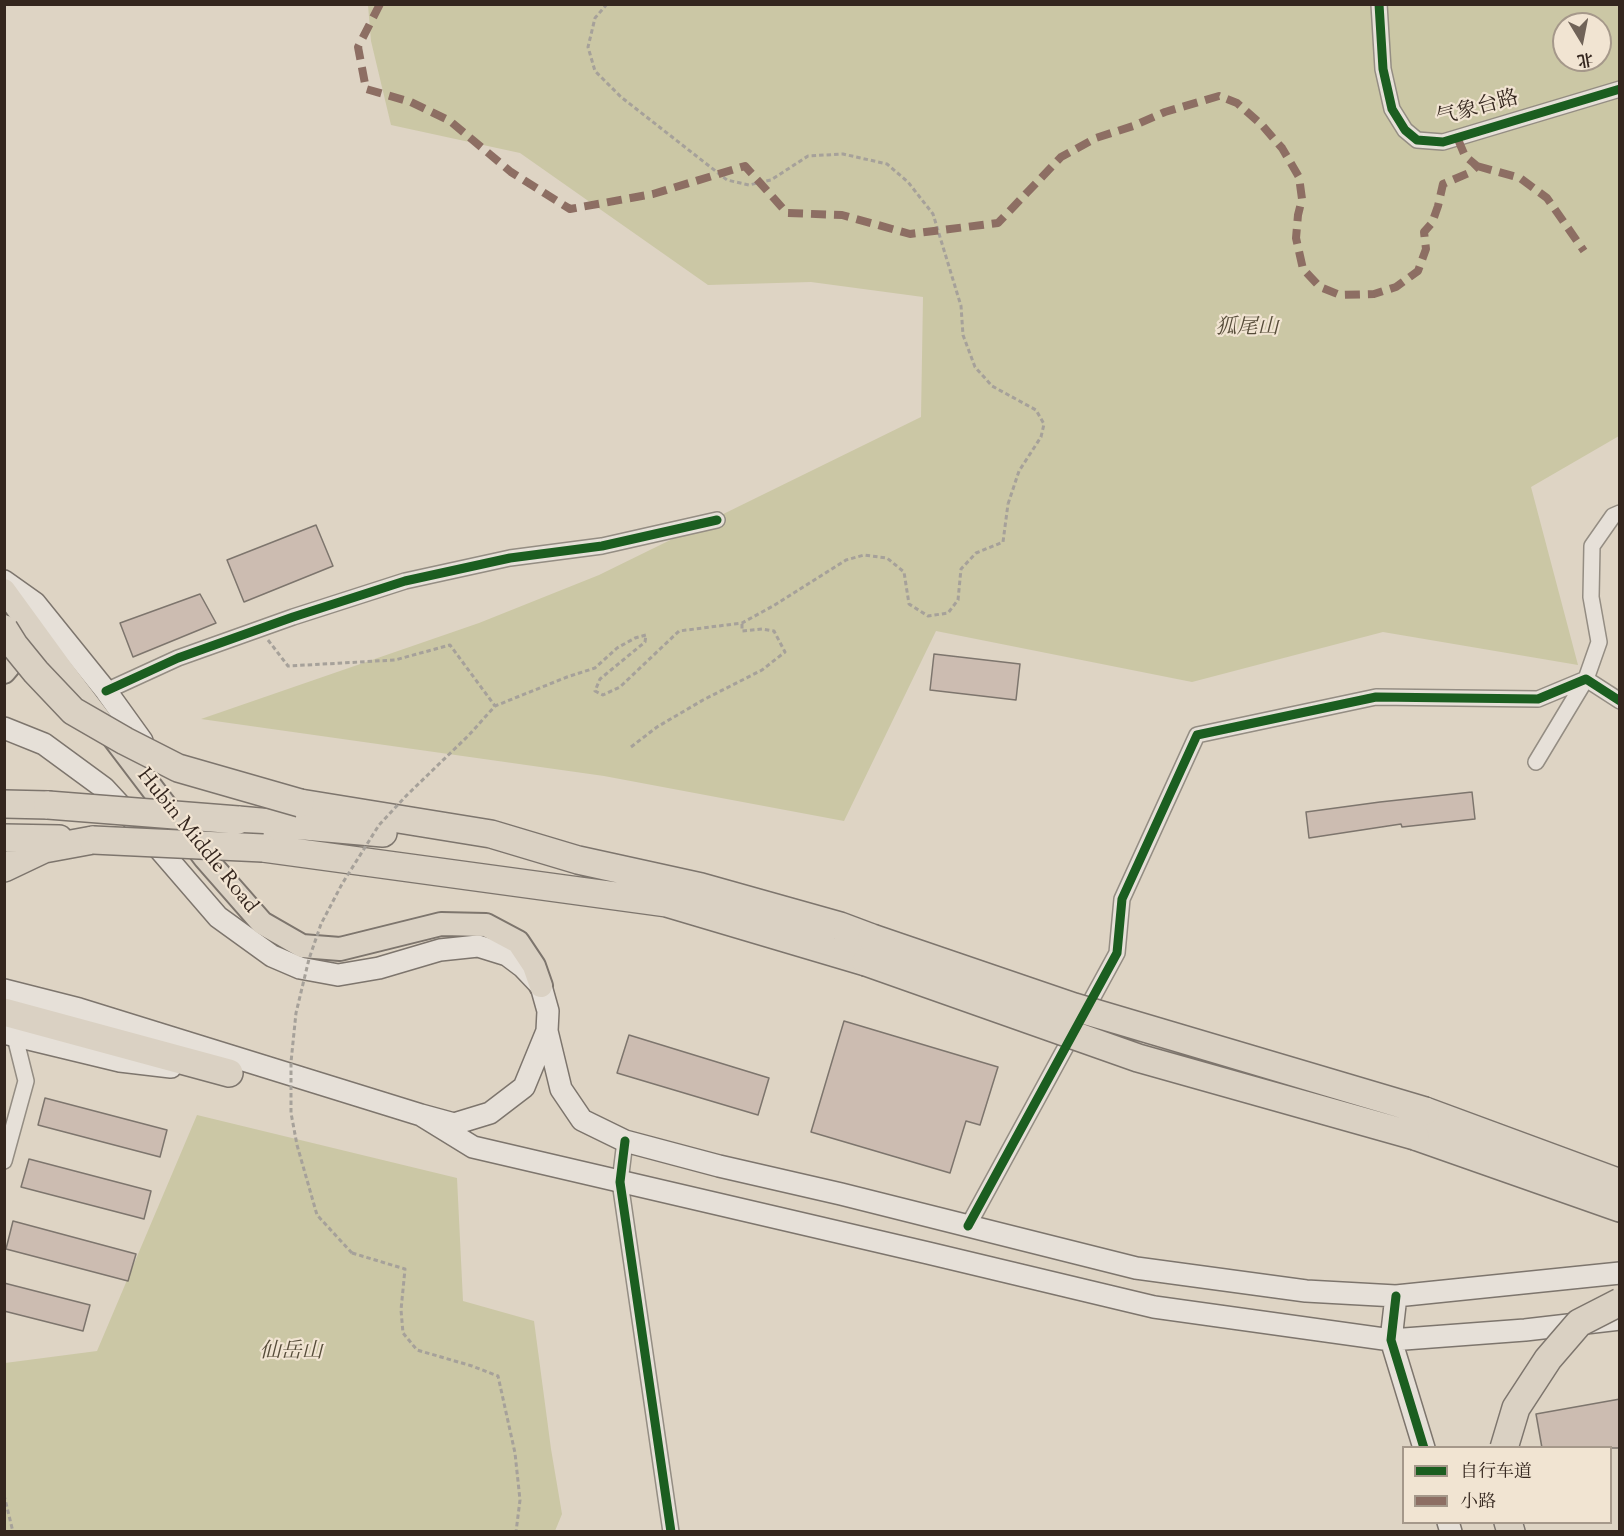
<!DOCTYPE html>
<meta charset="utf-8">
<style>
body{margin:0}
#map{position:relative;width:1624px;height:1536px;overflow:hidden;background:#ded4c4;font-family:"Sorts Mill Goudy","Noto Serif SC",serif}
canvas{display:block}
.frame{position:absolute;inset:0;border:6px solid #34261e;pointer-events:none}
.legend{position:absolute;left:1402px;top:1446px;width:210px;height:78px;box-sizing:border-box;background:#f1e4d2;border:2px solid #a5988a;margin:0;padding:8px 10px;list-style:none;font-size:18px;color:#34261e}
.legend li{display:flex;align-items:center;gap:12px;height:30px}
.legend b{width:30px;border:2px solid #a5988a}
.north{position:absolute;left:1552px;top:12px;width:60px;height:60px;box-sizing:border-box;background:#f1e4d2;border:2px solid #a5988a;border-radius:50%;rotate:170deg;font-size:16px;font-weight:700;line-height:24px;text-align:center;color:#34261e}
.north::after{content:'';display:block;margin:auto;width:21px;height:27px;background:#706358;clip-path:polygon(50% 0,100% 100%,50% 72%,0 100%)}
</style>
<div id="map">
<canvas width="1624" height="1536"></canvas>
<div class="frame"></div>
<ul class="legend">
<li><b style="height:8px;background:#1b5e20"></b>自行车道</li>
<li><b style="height:8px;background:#8d6e63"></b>小路</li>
</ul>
<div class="north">北</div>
</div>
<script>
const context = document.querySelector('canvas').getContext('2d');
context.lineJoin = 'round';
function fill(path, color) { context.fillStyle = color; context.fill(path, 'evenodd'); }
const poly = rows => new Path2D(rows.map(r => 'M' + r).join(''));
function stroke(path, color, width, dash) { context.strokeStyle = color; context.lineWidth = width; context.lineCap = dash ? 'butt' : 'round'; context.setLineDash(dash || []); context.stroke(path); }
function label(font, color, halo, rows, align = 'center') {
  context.font = font + ' "Sorts Mill Goudy","Noto Serif SC",serif'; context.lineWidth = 4.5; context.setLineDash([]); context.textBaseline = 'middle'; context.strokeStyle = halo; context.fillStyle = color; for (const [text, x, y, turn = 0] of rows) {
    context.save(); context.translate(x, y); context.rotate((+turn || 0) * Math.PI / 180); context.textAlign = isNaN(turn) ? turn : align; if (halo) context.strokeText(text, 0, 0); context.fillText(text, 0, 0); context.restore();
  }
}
const green = poly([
 [368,5,1619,5,1619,436,1531,487,1578,665,1383,632,1192,682,936,631,844,821,604,776,201,719,479,623,599,575,921,417,923,297,811,282,708,285,520,153,391,125,371,41],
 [1564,24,1600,24,1600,60,1564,60],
 [197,1115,457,1178,463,1301,534,1321,551,1449,562,1514,555,1531,5,1532,5,1363,97,1351]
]);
const building = poly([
 [316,525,333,566,244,602,227,560,316,525],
 [200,594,216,623,133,657,120,623,200,594],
 [934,654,1020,664,1016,700,930,690,934,654],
 [1472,792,1475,819,1402,827,1401,824,1309,838,1306,812,1380,802,1472,792],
 [844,1021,998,1067,980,1125,966,1121,950,1173,811,1132,844,1021],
 [629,1035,769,1078,758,1115,617,1073,629,1035],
 [45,1098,167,1130,160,1157,38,1125,45,1098],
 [29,1159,151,1191,144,1219,21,1187,29,1159],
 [13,1221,136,1254,128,1281,6,1249,13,1221],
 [4,1283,90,1305,83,1331,4,1311,4,1283],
 [1620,1399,1620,1448,1542,1448,1536,1414,1620,1399]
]);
const path = poly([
 [607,4,595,18,588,47,595,71,621,97,727,180,749,185,771,180,808,156,843,154,887,164,908,182,933,214,961,306,963,335,975,367,992,386,1036,410,1044,424,1041,437,1019,471,1008,504],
 [268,640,288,666,395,660,450,645,495,706],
 [631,747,657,727,703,700,762,670,785,652,774,631,762,629,742,631,742,623],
 [352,1253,405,1269,401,1310,403,1333,417,1350,472,1366,498,1376,515,1453,520,1500,516,1532],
 [4,1495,13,1532]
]);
const street = poly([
 [1379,4,1383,69,1392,109,1405,130,1417,140,1443,142,1620,89],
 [106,691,178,658,293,617,405,581,510,558,602,546,717,520],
 [1536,762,1586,679,1599,642,1591,597,1592,546,1613,516,1620,513],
 [625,1141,620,1182,671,1532],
 [4,1161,26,1081,15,1037],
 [968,1226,1117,953,1122,899,1197,735,1376,697,1538,699,1586,679,1620,701]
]);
const secondary = poly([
 [4,581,35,603,106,691,142,741,145,757],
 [4,728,44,744,104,788,142,829,218,917,272,956,300,968,338,975,379,968,440,950,478,946,507,955,523,967,541,986,548,1011,547,1031,561,1089,582,1120,625,1141,719,1166,841,1194,1136,1268,1306,1291,1396,1296,1620,1273],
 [4,990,79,1009,421,1115,454,1124,490,1113,524,1087,547,1031],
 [4,1033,120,1061,171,1067],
 [421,1115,473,1147,928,1253,1154,1307,1391,1340,1525,1330,1620,1319],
 [1396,1296,1391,1340,1424,1448],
 [1448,1522,1451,1532]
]);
const primary = poly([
 [4,590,60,667,205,858,262,923,302,946,340,949,441,924,486,925,518,942,534,966,541,986],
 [4,672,20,653,24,638]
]);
const highway = poly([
 [300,803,491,834,578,860,701,887,840,926,872,938],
 [4,804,48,805],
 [238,820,383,833],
 [4,838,59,839],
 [263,848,667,903,866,962],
 [4,868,44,849,93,840],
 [4,1012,229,1073],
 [1425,1111,1620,1183],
 [1415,1136,1620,1208],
 [1508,1522,1511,1532]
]);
const pathBridge = poly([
 [352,1253,317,1215,297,1145,291,1113,291,1062,296,1013,309,959,321,924,342,884,379,825,407,795,469,735,495,706,567,677,595,668,617,648,635,638,646,635,645,642,600,679,595,691,603,695,620,687,679,631,742,623,773,606,846,560,864,555,887,558,904,572,909,604,928,616,948,613,958,600,961,569,976,553,1003,542,1008,504]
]);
const highwayBridge = poly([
 [4,629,14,645,36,672,73,711,125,741,178,768,300,803],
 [48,805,238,820],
 [93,840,263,848],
 [872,938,1074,1007,1425,1111],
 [866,962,1138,1058,1415,1136],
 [1504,1448,1516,1408,1548,1359,1579,1323,1620,1302]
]);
const quiet = poly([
 [380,4,358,47,366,89,411,102,450,121,511,172,570,209,653,194,745,166,787,213,842,215,910,234,998,223,1061,157,1096,138,1133,126,1165,112,1219,96,1237,103,1261,124,1282,148,1299,177,1302,199,1298,215,1296,238,1303,269,1320,287,1340,295,1374,294,1396,287,1418,271,1426,249,1424,232,1432,223,1438,206,1443,184,1471,172,1477,166,1465,156,1457,137],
 [1477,166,1520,178,1547,198,1584,251]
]);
const cycleway = poly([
 [1379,4,1383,69,1392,109,1405,130,1417,140,1443,142,1620,89],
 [106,691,178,658,293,617,405,581,510,558,602,546,717,520],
 [625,1141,620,1182,671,1532],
 [968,1226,1117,953,1122,899,1197,735,1376,697,1538,699,1586,679,1620,701],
 [1396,1296,1391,1340,1424,1448]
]);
const streetNames = [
 ["气象台路",1478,110,-15],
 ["Hubin Middle Road",196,842,51]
];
const parkNames = [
 ["狐尾山",1247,329],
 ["仙岳山",291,1353]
];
fill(green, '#cbc7a5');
fill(building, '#ccbcb1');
stroke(building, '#7d756d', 1.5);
stroke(street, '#948d83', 18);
stroke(secondary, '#7d756d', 24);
stroke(primary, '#7d756d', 26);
stroke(highway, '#7d756d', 30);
stroke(path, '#a6a19a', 3, [4.5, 3]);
stroke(street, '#e6e0d8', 15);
stroke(secondary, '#e6e0d8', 21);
stroke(primary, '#dad1c3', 22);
stroke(highway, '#dad1c3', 27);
stroke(highwayBridge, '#7d756d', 30, []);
stroke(pathBridge, '#a6a19a', 3, [4.5, 3]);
stroke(highwayBridge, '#dad1c3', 27);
stroke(quiet, '#8d6e63', 8, [15, 8]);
stroke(cycleway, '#1b5e20', 9);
label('21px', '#34261e', '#f1e4d2', streetNames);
label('italic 21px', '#564c39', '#f1e4d2', parkNames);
</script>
